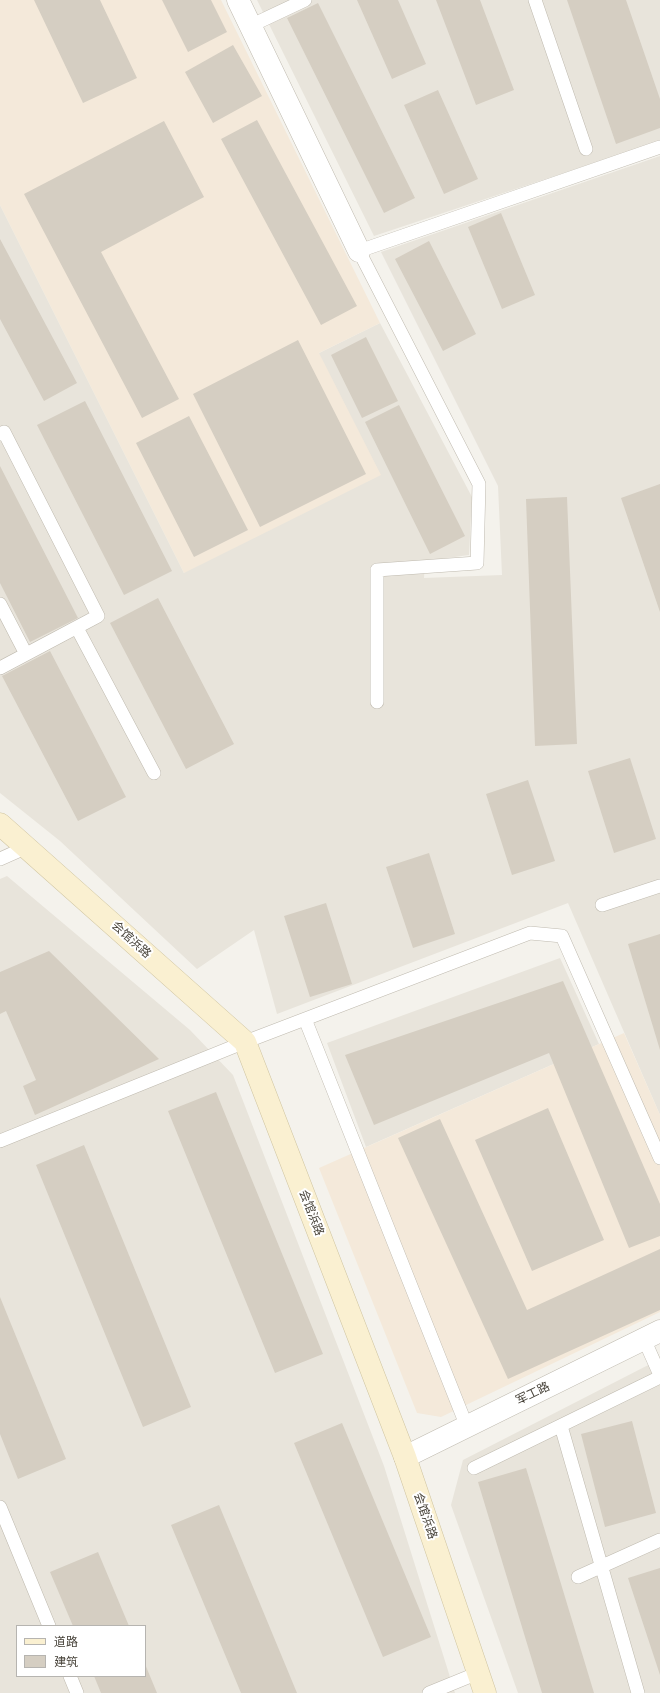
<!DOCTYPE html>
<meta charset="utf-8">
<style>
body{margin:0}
#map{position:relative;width:660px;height:1693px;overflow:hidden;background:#f4f2ec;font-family:"Space Grotesk","Noto Sans SC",sans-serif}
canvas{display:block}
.legend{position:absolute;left:16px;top:1625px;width:130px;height:52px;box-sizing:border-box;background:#fff;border:1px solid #b6b4b0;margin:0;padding:5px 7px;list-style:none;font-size:12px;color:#48433a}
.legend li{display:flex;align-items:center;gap:8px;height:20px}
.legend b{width:20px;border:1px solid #b6b4b0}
</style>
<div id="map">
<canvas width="660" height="1693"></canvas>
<ul class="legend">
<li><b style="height:5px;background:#faf0d1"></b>道路</li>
<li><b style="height:11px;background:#d5cec2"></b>建筑</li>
</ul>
</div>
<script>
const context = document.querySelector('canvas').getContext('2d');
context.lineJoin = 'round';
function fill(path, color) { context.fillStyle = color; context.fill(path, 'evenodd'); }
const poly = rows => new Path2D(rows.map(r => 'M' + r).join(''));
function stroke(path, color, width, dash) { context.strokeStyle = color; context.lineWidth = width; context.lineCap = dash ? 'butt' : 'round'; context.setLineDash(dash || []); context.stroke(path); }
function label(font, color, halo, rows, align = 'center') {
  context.font = font + ' "Space Grotesk","Noto Sans SC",sans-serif'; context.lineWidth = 4; context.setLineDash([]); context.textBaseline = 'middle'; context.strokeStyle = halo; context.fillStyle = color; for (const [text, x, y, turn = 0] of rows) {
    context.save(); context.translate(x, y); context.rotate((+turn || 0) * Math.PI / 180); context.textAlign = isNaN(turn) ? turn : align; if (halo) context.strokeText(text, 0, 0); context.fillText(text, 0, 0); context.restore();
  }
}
const residential = poly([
 [257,0,660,0,660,141,374,236],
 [660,156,660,1115,568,903,277,1014,254,930,197,969,60,841,0,793,0,205,184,573,319,353,380,323,472,497,469,555,425,561,424,578,502,575,498,486,381,252],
 [7,876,190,1030,233,1075,384,1466,455,1693,0,1693,0,879],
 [17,1626,145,1626,145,1676,17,1676],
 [560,958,599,1044,366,1147,327,1043],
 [660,1359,660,1693,518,1693,451,1505,463,1460]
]);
const commercial = poly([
 [0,0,221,0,380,323,319,353,381,475,184,573,0,205],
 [624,1033,660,1115,660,1312,441,1417,417,1413,319,1168]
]);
const building = poly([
 [34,0,100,0,137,78,83,103],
 [162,0,211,0,227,32,188,52],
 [357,0,398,0,426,64,392,79],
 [436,0,480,0,514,90,476,105],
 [567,0,626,0,660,99,660,128,616,144],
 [318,3,415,198,384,213,287,18],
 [233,45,262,96,213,123,185,72],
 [438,90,478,179,444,194,404,105],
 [257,120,357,306,321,325,221,139],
 [164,121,204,197,101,252,179,399,142,418,24,194],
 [501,213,535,295,502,309,468,227],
 [0,239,77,383,44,401,0,319],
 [429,241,476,334,443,351,395,259],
 [366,337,398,401,362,418,331,355],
 [298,340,366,474,260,527,193,394],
 [85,401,172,571,124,595,37,425],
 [399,405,465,536,430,554,365,422],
 [189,416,248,530,194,557,136,443],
 [0,466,78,618,30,642,0,583],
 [660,484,660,612,621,498],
 [567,497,577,744,535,746,526,499],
 [158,598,234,744,186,769,110,623],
 [50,651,126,797,78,821,2,676],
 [630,758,656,839,614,853,588,771],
 [528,780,555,861,512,875,486,794],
 [429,853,455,934,413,948,386,867],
 [326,903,352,984,310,997,284,916],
 [660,934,660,1050,628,944],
 [49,951,159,1059,35,1115,23,1086,36,1080,6,1011,0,1014,0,972],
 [563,981,660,1204,660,1236,629,1248,549,1053,374,1125,345,1055],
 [216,1092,323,1354,275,1373,168,1111],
 [548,1108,604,1240,532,1271,475,1140],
 [440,1119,527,1310,660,1249,660,1310,508,1379,398,1138],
 [84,1145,191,1407,143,1427,36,1165],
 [0,1297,66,1459,18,1479,0,1434],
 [632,1421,656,1513,605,1527,581,1434],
 [342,1423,431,1637,383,1657,294,1443],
 [526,1468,594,1693,542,1693,478,1482],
 [219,1505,297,1693,241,1693,171,1525],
 [98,1552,129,1626,73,1626,50,1572],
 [660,1568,660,1675,628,1578],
 [145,1664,157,1693,101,1693,94,1676,145,1676]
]);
const lane = poly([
 [535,0,586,149],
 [250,26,305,0],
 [0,434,4,432,98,616,0,668],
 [0,604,26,654],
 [77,628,154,773],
 [377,702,377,570,477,563,479,484,359,251,660,147],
 [0,859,27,847],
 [602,905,660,886],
 [305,1019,467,1427],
 [0,1141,245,1042,530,933,562,936,660,1158],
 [644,1339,660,1375],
 [561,1426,638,1693],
 [474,1468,660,1377],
 [0,1507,49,1626],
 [578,1577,660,1540],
 [70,1676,77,1693],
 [429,1693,478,1673]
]);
const street = poly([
 [238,0,359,251],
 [405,1457,660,1331]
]);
const secondary = poly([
 [0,824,245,1042,405,1457,485,1693]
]);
const streetNames = [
 ["会馆浜路",131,940,42],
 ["会馆浜路",311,1213,69],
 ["军工路",533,1394,-26],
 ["会馆浜路",425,1516,71]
];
fill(residential, '#e8e4db');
fill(commercial, '#f4e9da');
fill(building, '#d5cec2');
stroke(lane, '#bfbaaf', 14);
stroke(street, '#bfbaaf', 23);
stroke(secondary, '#cfc4a0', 23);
stroke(lane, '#fff', 13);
stroke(street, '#fff', 22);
stroke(secondary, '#faf0d1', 22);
label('12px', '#48433a', '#fff', streetNames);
</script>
